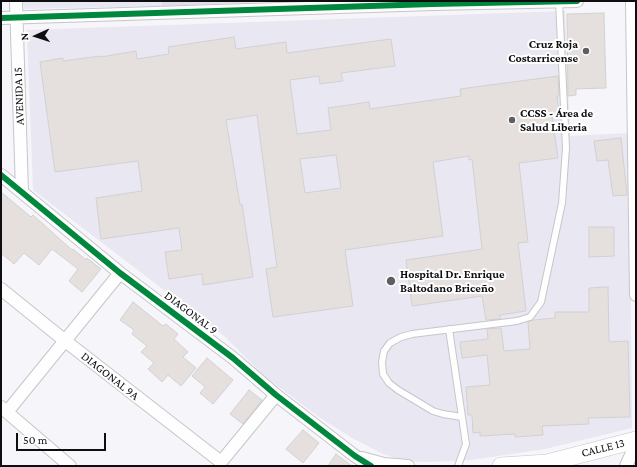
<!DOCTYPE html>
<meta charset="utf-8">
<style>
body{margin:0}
#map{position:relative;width:637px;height:467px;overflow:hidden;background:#f6f5fa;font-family:"Crimson Pro",serif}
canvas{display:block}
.frame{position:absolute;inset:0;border:2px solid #0e0d10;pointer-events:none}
.north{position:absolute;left:16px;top:16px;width:40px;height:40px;-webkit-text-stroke:3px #fff;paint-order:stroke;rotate:267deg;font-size:11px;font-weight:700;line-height:16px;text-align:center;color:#0e0d10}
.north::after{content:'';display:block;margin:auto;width:14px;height:18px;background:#0e0d10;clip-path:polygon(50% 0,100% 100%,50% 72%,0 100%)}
.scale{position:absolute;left:16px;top:433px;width:90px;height:18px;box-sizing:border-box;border:2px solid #0e0d10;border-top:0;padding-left:5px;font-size:12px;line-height:14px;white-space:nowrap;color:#0e0d10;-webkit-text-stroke:3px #fff;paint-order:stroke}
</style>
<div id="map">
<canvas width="637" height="467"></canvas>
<div class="frame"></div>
<div class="north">N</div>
<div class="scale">50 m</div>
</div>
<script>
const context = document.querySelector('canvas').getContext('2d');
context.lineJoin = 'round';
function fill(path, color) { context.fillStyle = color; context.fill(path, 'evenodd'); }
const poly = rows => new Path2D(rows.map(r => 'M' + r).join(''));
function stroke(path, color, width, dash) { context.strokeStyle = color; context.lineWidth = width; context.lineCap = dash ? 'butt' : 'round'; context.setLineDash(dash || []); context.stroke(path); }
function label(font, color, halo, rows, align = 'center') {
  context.font = font + ' "Crimson Pro",serif'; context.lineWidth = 4; context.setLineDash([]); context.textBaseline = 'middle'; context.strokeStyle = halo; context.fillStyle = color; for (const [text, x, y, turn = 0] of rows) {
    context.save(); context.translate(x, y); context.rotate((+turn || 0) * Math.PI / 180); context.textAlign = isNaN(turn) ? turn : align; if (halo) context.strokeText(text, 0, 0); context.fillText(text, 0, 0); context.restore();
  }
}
const built = poly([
 [23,1,162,1,162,6,24,9],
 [565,11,570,136,629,133,632,428,545,449,471,460,427,462,405,461,383,454,352,438,319,417,263,375,224,336,33,190,27,30]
]);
const green = poly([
 [162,1,287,1,162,6]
]);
const building = poly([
 [604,13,606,88,576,89,576,95,568,96,567,14,604,13],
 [234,37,236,49,286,42,287,53,391,39,395,66,341,73,343,81,320,84,319,76,290,80,297,134,331,130,328,108,369,102,370,109,461,96,460,89,558,76,559,96,557,96,559,115,552,116,558,158,519,163,528,242,518,243,526,311,500,315,500,319,486,320,482,296,412,306,406,260,482,249,472,159,469,160,469,156,433,162,443,236,345,250,353,306,273,317,266,269,277,267,257,115,226,120,240,205,242,204,253,277,203,285,202,274,169,279,165,252,182,250,179,228,101,239,96,198,142,191,138,161,55,172,40,62,63,58,63,61,100,56,101,57,136,51,137,59,169,54,168,47,234,37],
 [336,155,341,188,305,193,300,159,336,155],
 [621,138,627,195,613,196,608,160,597,161,594,141,621,138],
 [1,192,31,217,33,215,72,250,73,249,86,260,87,258,101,269,82,292,69,281,78,269,52,249,39,265,24,253,14,264,1,253,1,192],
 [589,227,614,227,614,256,589,257,589,227],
 [608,287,609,342,628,341,630,417,588,418,589,424,542,426,543,435,515,437,515,434,480,436,480,432,473,433,472,415,468,415,466,387,490,385,487,355,462,358,460,342,488,339,487,329,501,328,504,351,530,349,528,322,534,320,555,318,555,312,589,312,589,288,608,287],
 [133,302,163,326,166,324,178,334,174,339,188,352,183,357,196,368,181,386,168,375,162,382,148,369,154,363,141,352,147,346,132,334,134,330,120,320,133,302],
 [207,358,233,380,213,404,200,393,205,387,192,376,207,358],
 [249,390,262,400,243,424,230,414,249,390],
 [303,430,319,443,303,463,286,449,303,430],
 [336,454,352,466,328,466,336,454]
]);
const lane = poly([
 [449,329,466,444,458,466],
 [462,417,443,414,433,411,398,390,389,383,383,374,382,362,384,351,390,343,401,337,412,334,517,321,530,317,541,302,562,203,566,148,559,1]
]);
const street = poly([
 [16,1,22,192],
 [632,1,636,295],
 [1,18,432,4,577,1],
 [1,175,120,273,233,358,276,395,355,456,371,466],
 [1,289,64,340,221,462,276,395],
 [1,407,70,466],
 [7,412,120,273],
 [362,458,384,464,408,466],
 [626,466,636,444]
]);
const secondary = poly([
 [501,466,547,463,636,440]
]);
const cycleway = poly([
 [1,18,432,4,577,1],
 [1,175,120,273,233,358,276,395,355,456,371,466]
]);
const markers = [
 [586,51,4,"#5f5e62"],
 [512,120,4,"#5f5e62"],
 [391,281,5,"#5f5e62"]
];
const poiNames = [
 ["Cruz Roja",578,44,"right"],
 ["Costarricense",578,58,"right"],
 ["CCSS - Área de",520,113],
 ["Salud Liberia",520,127],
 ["Hospital Dr. Enrique",400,274],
 ["Baltodano Briceño",400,288]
];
const streetNames = [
 ["AVENIDA 15",19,96,-92],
 ["DIAGONAL 9",191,313,37],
 ["DIAGONAL 9A",110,376,38],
 ["CALLE 13",603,448,-14]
];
fill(built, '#e9e7f2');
fill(green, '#dfddea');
fill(building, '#e5e0dd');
stroke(building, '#d2d1d2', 1);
stroke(lane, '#c6c6ca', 8);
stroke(street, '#c6c6ca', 14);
stroke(secondary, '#c6c6ca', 18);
stroke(lane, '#fefefe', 6);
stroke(street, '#fefefe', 12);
stroke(secondary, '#fefefe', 17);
stroke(cycleway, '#00873e', 6);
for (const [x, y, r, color] of markers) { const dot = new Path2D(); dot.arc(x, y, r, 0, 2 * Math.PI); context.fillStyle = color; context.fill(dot); stroke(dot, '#fff', 1.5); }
label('bold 12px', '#0e0d10', '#fff', poiNames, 'left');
label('12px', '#0e0d10', '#fff', streetNames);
</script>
